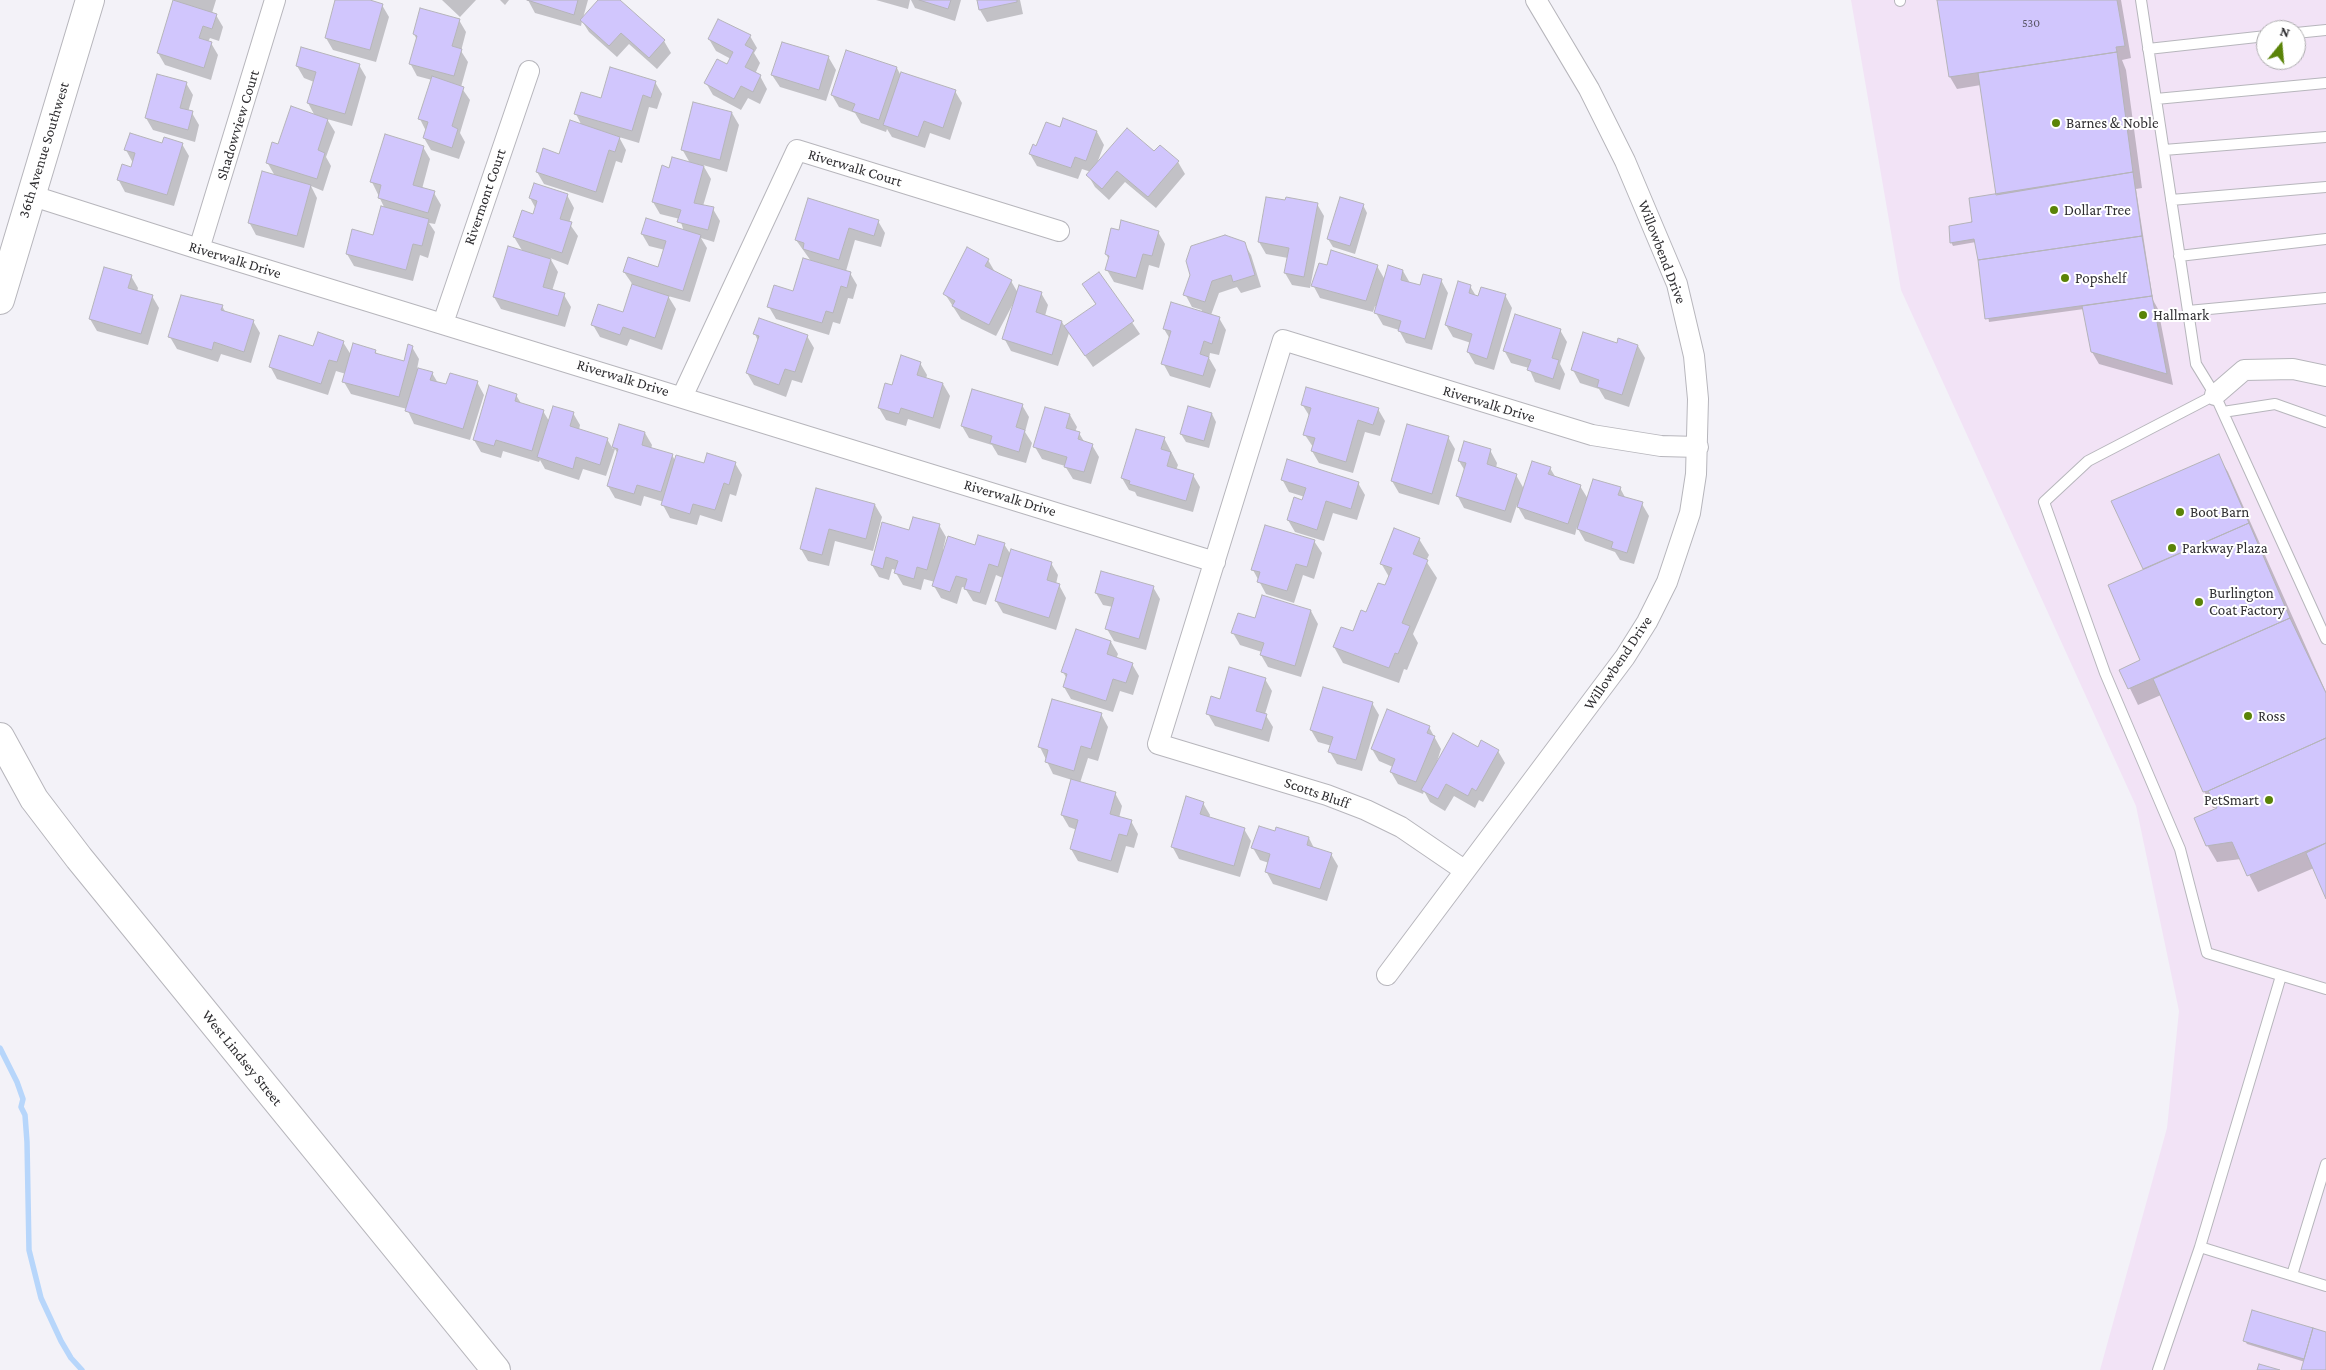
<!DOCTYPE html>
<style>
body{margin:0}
#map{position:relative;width:2326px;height:1370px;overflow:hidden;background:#f3f2f8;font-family:"Crimson Pro",serif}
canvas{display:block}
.north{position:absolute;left:2256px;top:20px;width:50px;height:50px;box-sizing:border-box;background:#fff;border:1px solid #acabad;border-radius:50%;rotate:17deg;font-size:14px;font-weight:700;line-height:20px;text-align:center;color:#2f2e31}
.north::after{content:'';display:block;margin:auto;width:18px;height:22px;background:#5a8308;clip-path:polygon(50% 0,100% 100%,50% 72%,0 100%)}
</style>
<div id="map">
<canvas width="2326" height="1370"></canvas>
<div class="north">N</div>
</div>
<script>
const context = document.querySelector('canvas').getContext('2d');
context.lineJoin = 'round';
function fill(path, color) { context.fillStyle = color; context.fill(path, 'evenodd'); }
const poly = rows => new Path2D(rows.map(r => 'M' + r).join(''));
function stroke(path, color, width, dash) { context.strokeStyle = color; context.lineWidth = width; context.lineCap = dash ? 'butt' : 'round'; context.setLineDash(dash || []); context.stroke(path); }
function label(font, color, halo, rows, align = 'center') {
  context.font = font + ' "Crimson Pro",serif'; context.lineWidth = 4; context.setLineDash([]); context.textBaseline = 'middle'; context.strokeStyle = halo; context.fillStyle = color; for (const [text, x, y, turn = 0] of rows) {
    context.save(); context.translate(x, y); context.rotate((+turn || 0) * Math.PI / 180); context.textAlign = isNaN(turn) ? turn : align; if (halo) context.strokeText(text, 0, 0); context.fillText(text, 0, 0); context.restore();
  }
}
const commercial = poly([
 [1851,0,2326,0,2326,1370,2100,1370,2167,1128,2179,1011,2136,806,1901,290],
 [2266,30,2296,30,2296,60,2266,60]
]);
const shadow = poly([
 [175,0,216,0,212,13,216,15,223,27,219,41,210,38,208,42,211,43,218,55,211,80,165,65,158,53],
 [337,0,365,0,382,5,389,17,376,62,333,50,326,38],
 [442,0,476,0,460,17],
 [500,0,509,0,505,5],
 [528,0,588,0,583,18,599,0,619,0,664,41,671,53,657,69,629,44,617,57,589,32,582,21,581,26,535,13],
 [876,0,910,0,908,9],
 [911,0,961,0,955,21,915,8],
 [978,0,1020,0,1023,14,987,22,980,10],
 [1939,0,2121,0,2131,58,2122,60,2126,70,2142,188,2136,189,2153,300,2158,309,2173,385,2099,364,2092,352,2084,309,1989,322,1976,242,1953,246,1951,242,1997,195,1981,85,1957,89,1950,77],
 [459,20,466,32,461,51,468,62,461,87,470,100,460,133,465,142,459,159,431,150,424,138,426,131,420,119,432,80,417,76,410,63,417,40,414,34],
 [750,36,757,48,754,53,760,63,755,74,760,76,767,89,760,104,748,98,741,110,713,95,706,83,727,66,731,59,716,51,709,39],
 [783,43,829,58,836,70,826,101,780,87,772,75],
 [302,49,359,65,366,77,352,126,327,119,335,132,326,157,331,166,323,191,311,186,317,198,304,248,256,235,249,222,275,176,267,162,279,145,315,116,308,103,314,82,304,78,297,66],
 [847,51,897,68,901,76,955,91,962,103,950,140,930,133,925,148,892,137,887,129,886,132,861,123,855,113,839,107,832,95],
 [158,75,186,83,193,95,188,112,192,113,199,125,195,142,153,130,146,118],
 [655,82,662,94,657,109,649,107,639,143,619,137,626,150,622,163,616,161,603,203,544,184,537,172,560,155,582,126,576,114,602,100],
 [732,113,739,125,727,172,703,165,711,179,703,206,713,209,720,221,714,242,701,238,707,248,690,302,668,296,676,309,662,350,630,339,627,346,600,337,593,325,623,314,633,285,624,272,659,269,665,250,649,246,642,234,684,232,680,219,660,214,653,202,670,169,690,163,682,149],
 [1064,120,1097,132,1104,145,1096,166,1154,153,1160,147,1178,162,1185,174,1156,208,1125,182,1109,200,1095,187,1088,175,1091,172,1082,169,1078,179,1037,166,1030,154,1060,129],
 [182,144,189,156,174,206,125,192,118,179,132,168,133,163,126,150],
 [423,147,430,159,422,189,434,193,441,205,435,224,429,223,435,232,428,258,420,255,413,281,354,266,347,254,374,236,385,209,372,182],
 [567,195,574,208,569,223,578,236,568,265,550,258,558,272,552,291,564,295,571,307,565,327,501,309,494,297,523,252,514,237,534,216,536,209,530,198],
 [1317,204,1324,216,1310,288,1292,285,1285,273,1288,258,1266,254,1259,242],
 [1363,205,1367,213,1355,254,1333,247,1328,239],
 [878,221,885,233,881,247,855,240,846,271,850,273,857,285,853,299,848,298,840,324,833,322,829,335,776,319,769,307,794,293,811,261,796,240],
 [1158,232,1165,244,1159,268,1149,265,1143,290,1114,282,1107,270,1109,260,1106,254],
 [1244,243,1251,255,1261,287,1241,293,1237,287,1219,293,1211,315,1219,318,1226,330,1219,355,1210,353,1209,358,1216,370,1210,388,1170,376,1163,363,1170,339,1164,329,1201,312,1202,310,1192,307,1185,294],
 [988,260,995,272,1011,281,1018,293,1041,293,1048,305,1045,316,1062,322,1065,327,1096,305,1083,285,1099,274,1140,334,1093,367,1069,333,1058,366,1011,351,1004,338,1014,302,996,336,961,319,945,294],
 [1377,266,1385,280,1403,271,1410,283,1421,287,1441,280,1448,293,1432,350,1406,343,1399,330,1383,325,1376,313,1377,307,1375,306,1373,312,1320,298,1313,285,1328,267],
 [131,276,138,288,137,292,152,296,159,308,148,345,97,331,90,319],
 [1470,286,1476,296,1505,295,1512,308,1494,370,1475,364,1468,352,1471,343,1453,337,1446,325],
 [222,306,226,313,253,321,260,333,251,363,221,354,218,362,177,349,170,337],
 [1560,330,1567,342,1560,364,1565,374,1560,390,1535,382,1529,368,1511,363,1504,350],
 [755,334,807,336,814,348,802,383,792,380,786,397,754,385,747,373,758,341],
 [343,342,351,355,375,351,378,355,405,362,412,347,419,359,417,369,432,373,438,383,447,386,477,382,484,395,470,440,414,424,407,409,351,394,344,382,346,374,336,371,328,395,277,379,270,366,314,348],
 [1618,344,1638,346,1645,358,1629,407,1605,399,1599,389,1580,383,1573,370],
 [920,363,927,375,926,379,943,384,950,396,940,429,908,419,906,426,886,420,879,408],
 [516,395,522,405,543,411,549,421,573,413,580,425,579,430,607,439,613,449,620,426,645,433,652,445,651,449,672,455,676,462,705,465,735,463,742,475,736,496,730,494,722,522,700,515,697,525,670,518,663,505,664,502,644,496,641,506,615,498,608,486,618,454,615,449,606,476,583,469,579,480,545,469,540,460,539,462,503,451,501,458,481,452,474,440],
 [1302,404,1378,409,1385,421,1380,436,1365,432,1353,473,1319,463,1312,451,1313,447,1305,435,1310,417],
 [1022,405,1029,417,1025,432,1032,443,1026,463,998,455,992,445,969,438,962,426],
 [1212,414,1216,422,1209,448,1186,442,1181,434],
 [1070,415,1077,427,1075,432,1079,433,1085,443,1092,445,1099,457,1091,484,1073,479,1065,466,1042,459,1035,447],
 [1448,437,1455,449,1439,505,1399,493,1392,481],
 [1164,438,1178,465,1176,470,1193,475,1200,487,1193,512,1137,496,1135,492,1129,490,1122,478],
 [1490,450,1497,463,1496,468,1516,475,1524,489,1550,468,1556,478,1580,486,1588,499,1620,488,1626,499,1642,504,1649,516,1634,564,1620,560,1615,552,1585,541,1577,527,1575,535,1525,519,1517,505,1511,523,1464,508,1457,495,1465,471,1459,461],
 [2218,456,2228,472,2326,692,2326,896,2314,868,2258,892,2241,859,2217,862,2207,845,2221,807,2213,808,2204,791,2161,695,2138,705,2121,670,2142,661,2145,570,2113,502],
 [1282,479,1358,483,1365,495,1357,520,1333,513,1324,541,1295,532,1288,520,1305,497,1289,492],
 [817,489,875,505,882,517,873,551,835,541,829,566,808,561,801,549],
 [939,525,946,537,943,550,1004,544,1011,555,1051,563,1058,575,1056,584,1059,585,1066,598,1056,630,1003,613,996,601,1003,578,996,575,986,605,973,601,965,588,962,587,957,604,941,598,934,586,935,582,924,579,921,590,903,585,896,573,896,570,892,569,889,580,879,577,872,565,910,531],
 [1419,539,1429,555,1426,561,1437,578,1413,634,1418,643,1407,670,1404,669,1399,683,1343,663,1334,647,1353,633,1385,587,1389,577,1381,563],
 [1314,541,1322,553,1314,579,1303,575,1294,603,1266,594,1253,570],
 [1153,587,1160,599,1146,650,1114,641,1107,629,1113,607,1103,605,1096,593],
 [1311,611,1318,624,1301,677,1268,667,1261,655,1262,652,1240,645,1233,633,1256,619],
 [1111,642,1118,654,1116,659,1132,664,1139,676,1133,695,1120,691,1113,712,1071,699,1064,687,1067,679,1063,672],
 [1265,679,1272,691,1265,714,1273,727,1269,742,1215,726,1208,714,1221,700],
 [1372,703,1379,715,1362,771,1337,764,1330,752,1332,746,1318,742,1311,730],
 [1101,714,1108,727,1098,761,1088,758,1080,783,1115,793,1122,806,1119,818,1131,821,1138,834,1134,848,1126,846,1118,873,1078,861,1071,849,1077,830,1069,827,1062,815,1072,780,1053,774,1040,747],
 [1429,727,1441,749,1435,768,1478,748,1498,751,1505,763,1483,802,1479,800,1475,808,1454,796,1445,811,1430,802,1424,791,1423,794,1398,784,1391,772,1393,767,1379,761,1372,749],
 [1203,803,1210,815,1209,818,1244,829,1251,841,1240,877,1179,859,1172,846],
 [1309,838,1314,848,1331,854,1338,866,1327,901,1273,884,1266,871,1269,863,1260,860,1253,848],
 [2253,1312,2326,1333,2326,1370,2302,1370,2305,1362,2247,1344,2245,1341]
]);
const stream = poly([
 [0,1048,17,1082,23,1099,21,1107,25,1115,27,1142,29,1250,41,1298,61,1341,71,1358,82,1370]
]);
const building = poly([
 [173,0,217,14,212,29,203,26,199,38,212,42,204,68,157,53,173,0],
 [335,0,370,0,383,4,370,50,325,38,335,0],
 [527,0,578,0,574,15,527,0],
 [598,0,620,0,665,40,649,58,621,33,609,46,580,20,598,0],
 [919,0,951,0,948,9,919,0],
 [977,0,1017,0,1017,2,979,10,977,0],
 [1937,0,2117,0,2125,46,2116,47,2117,52,1949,77,1937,0],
 [420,8,460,19,452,46,462,49,454,76,409,64,417,36,413,34,420,8],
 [718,19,751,35,745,45,754,50,745,67,761,75,753,92,741,86,734,99,704,83,717,59,727,64,733,52,708,39,718,19],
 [782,42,829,56,819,90,771,75,782,42],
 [301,47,360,64,345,114,307,103,316,72,296,66,301,47],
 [846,50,897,67,879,120,852,111,855,104,831,95,846,50],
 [2117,52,2133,172,1996,195,1978,73,2117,52],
 [610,67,656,81,651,98,643,95,632,131,574,114,581,92,601,98,610,67],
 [901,72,956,90,943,128,924,121,918,137,883,125,901,72],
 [157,74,187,82,180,108,193,111,188,130,145,118,157,74],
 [432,76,464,87,452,126,458,129,452,148,423,138,428,122,418,119,432,76],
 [693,102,732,112,720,160,681,150,693,102],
 [291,106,328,119,318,150,325,153,317,179,266,163,272,142,278,144,291,106],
 [1063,118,1097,131,1086,161,1075,157,1071,168,1029,154,1033,144,1036,146,1046,122,1060,127,1063,118],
 [570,120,620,137,615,152,609,150,596,192,536,172,543,148,559,154,570,120],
 [1127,128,1154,151,1160,145,1179,161,1148,197,1117,171,1102,189,1086,175,1127,128],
 [130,133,162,143,164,137,183,143,167,195,117,180,122,164,131,167,135,153,124,150,130,133],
 [385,134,424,146,413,185,435,191,428,213,378,198,381,185,370,182,385,134],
 [672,157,704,166,694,203,714,207,708,230,677,222,681,210,652,202,662,165,669,168,672,157],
 [262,171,311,185,297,236,248,223,262,171],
 [2133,172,2142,236,1978,260,1974,239,1950,243,1949,226,1972,222,1969,198,2133,172],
 [534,183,568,194,560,219,572,222,562,253,513,237,522,210,533,214,537,201,529,198,534,183],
 [1266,197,1285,200,1286,197,1318,203,1304,277,1284,273,1289,248,1258,242,1266,197],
 [1340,197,1364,204,1350,246,1327,239,1340,197],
 [808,198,879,220,874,236,849,228,839,260,803,249,804,243,795,240,808,198],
 [381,206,429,219,422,246,413,244,406,270,346,254,352,229,373,235,381,206],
 [646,218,701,235,683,291,623,272,628,257,658,267,666,241,641,234,646,218],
 [1121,220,1159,231,1152,256,1143,254,1136,278,1105,270,1109,256,1105,254,1111,228,1119,230,1121,220],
 [1225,235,1245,242,1255,275,1233,282,1231,275,1212,281,1205,302,1183,295,1190,275,1186,261,1191,246,1225,235],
 [2142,236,2152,296,1985,319,1978,260,2142,236],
 [508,246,551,259,543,287,565,293,558,316,493,297,508,246],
 [967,247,989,259,985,266,1012,280,989,325,952,306,955,301,943,294,967,247],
 [1331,250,1378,265,1366,301,1311,286,1319,263,1327,265,1331,250],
 [803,258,851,272,847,288,841,286,833,313,826,311,822,323,767,307,774,285,793,291,803,258],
 [1388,265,1403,270,1401,280,1420,285,1423,274,1442,279,1425,339,1398,331,1401,321,1374,313,1388,265],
 [104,267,132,275,128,288,153,295,141,334,89,319,104,267],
 [1099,272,1134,321,1085,356,1064,326,1096,304,1082,284,1099,272],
 [1458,281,1471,285,1469,293,1478,296,1481,287,1506,294,1487,359,1467,352,1472,334,1445,325,1458,281],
 [632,284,669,296,655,338,623,327,620,335,591,325,598,304,623,312,632,284],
 [1019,285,1042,292,1036,312,1062,321,1052,355,1002,339,1019,285],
 [181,295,223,305,221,310,254,320,244,352,214,342,212,350,168,337,181,295],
 [2152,296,2167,374,2091,352,2082,306,2152,296],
 [1171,302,1220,317,1212,344,1204,341,1200,354,1209,357,1203,376,1161,364,1171,331,1163,329,1171,302],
 [1515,314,1561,329,1552,358,1559,360,1553,379,1527,370,1531,360,1503,351,1515,314],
 [759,318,808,335,795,372,785,369,779,385,746,373,759,336,753,334,759,318],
 [318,332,344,341,337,362,329,360,321,384,269,367,279,335,313,346,318,332],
 [1583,332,1617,343,1618,338,1638,345,1622,395,1597,387,1599,380,1571,370,1583,332],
 [353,343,376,350,375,353,404,361,408,344,413,346,399,397,342,382,353,343],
 [901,355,921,362,917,375,943,383,933,418,901,408,899,414,878,408,885,383,892,385,901,355],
 [418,368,433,372,430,380,446,384,450,373,478,381,463,429,405,411,418,368],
 [489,385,517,394,515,401,544,410,532,451,496,440,494,446,473,440,489,385],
 [1306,387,1379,408,1373,425,1358,420,1346,462,1311,451,1315,438,1303,435,1311,408,1301,405,1306,387],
 [972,389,1023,404,1016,427,1025,430,1019,452,990,443,992,436,961,426,972,389],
 [553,406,574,412,570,426,608,438,600,465,576,457,573,469,537,457,553,406],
 [1188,406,1212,413,1204,441,1180,434,1188,406],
 [1045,407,1070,414,1066,428,1080,432,1078,439,1093,444,1084,472,1064,467,1067,457,1033,447,1045,407],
 [619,424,645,432,642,445,673,454,661,492,637,485,634,494,607,486,618,449,612,447,619,424],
 [1407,424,1449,436,1432,494,1391,481,1407,424],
 [1136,429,1165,437,1161,449,1171,452,1167,466,1194,474,1186,501,1129,484,1130,481,1121,478,1136,429],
 [1464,441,1491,449,1487,464,1517,474,1505,511,1456,496,1466,463,1458,461,1464,441],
 [707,453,736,462,729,485,724,483,715,510,693,504,690,514,661,505,676,455,704,463,707,453],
 [2219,454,2249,523,2143,569,2111,501,2219,454],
 [1287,459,1359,482,1351,509,1326,501,1317,530,1287,520,1294,497,1302,500,1306,488,1281,480,1287,459],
 [1532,461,1551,467,1548,474,1581,485,1568,524,1517,507,1532,461],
 [1593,479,1621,487,1618,495,1643,502,1627,553,1611,548,1613,542,1577,529,1593,479],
 [816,488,875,504,866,539,829,529,822,555,800,549,816,488],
 [913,517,940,524,927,570,917,567,914,579,894,573,898,561,886,557,883,569,871,565,882,522,909,530,913,517],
 [2249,523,2290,618,2128,689,2119,670,2140,660,2108,585,2249,523],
 [1265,525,1315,540,1307,567,1296,564,1287,591,1257,582,1260,572,1251,570,1265,525],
 [1394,528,1420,538,1413,554,1428,560,1402,623,1410,626,1398,654,1395,653,1389,668,1333,647,1341,627,1353,631,1361,610,1366,612,1378,583,1385,585,1392,568,1380,564,1394,528],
 [978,535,1005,543,998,567,989,564,980,593,964,589,967,579,956,576,950,592,932,586,948,536,975,545,978,535],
 [1011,549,1052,562,1047,580,1060,584,1049,618,995,601,1011,549],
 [1101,571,1154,586,1139,639,1105,629,1114,598,1095,593,1101,571],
 [1262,595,1311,610,1295,666,1260,655,1264,643,1231,633,1238,613,1255,618,1262,595],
 [2290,618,2326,693,2326,738,2208,791,2203,792,2153,679,2290,618],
 [1076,629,1111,641,1107,654,1133,663,1126,683,1113,679,1106,701,1063,687,1067,674,1061,672,1076,629],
 [1229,667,1266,678,1256,711,1267,714,1262,730,1206,714,1211,696,1220,699,1229,667],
 [1323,687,1373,702,1356,760,1328,752,1333,737,1310,730,1323,687],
 [1052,699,1102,713,1091,749,1081,746,1074,771,1045,762,1048,750,1038,747,1052,699],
 [1387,709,1430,726,1427,733,1435,736,1416,782,1390,772,1395,759,1371,749,1387,709],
 [1453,733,1478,747,1481,740,1499,750,1476,791,1472,788,1468,796,1446,784,1438,799,1421,790,1453,733],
 [2326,738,2326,843,2247,876,2232,842,2206,846,2194,818,2217,808,2208,791,2326,738],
 [1071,779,1116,792,1110,814,1132,820,1127,836,1119,834,1111,861,1070,849,1078,820,1061,815,1071,779],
 [1186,796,1204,802,1200,814,1245,828,1234,866,1171,847,1186,796],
 [1259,826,1275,831,1276,827,1309,837,1307,845,1332,853,1320,889,1265,872,1270,854,1251,848,1259,826],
 [2326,843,2326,899,2306,853,2326,843],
 [2252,1310,2313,1328,2304,1359,2243,1341,2252,1310],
 [2313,1328,2326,1332,2326,1370,2301,1370,2313,1328],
 [2259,1364,2280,1370,2257,1370,2259,1364]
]);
const service = poly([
 [1900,0,1900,1],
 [2141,0,2196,364,2215,395,2326,639],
 [2296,33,2326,30],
 [2148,49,2266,36],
 [2156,99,2326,83],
 [2164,150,2326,137],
 [2171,200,2326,187],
 [2179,256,2326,239],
 [2188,311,2326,298],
 [2215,395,2088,461,2044,502,2105,673,2180,849,2207,953,2326,989],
 [2223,412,2275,404,2326,422],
 [2200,1247,2281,976],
 [2292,1275,2326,1164],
 [2158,1370,2200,1247,2326,1286]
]);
const minor = poly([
 [30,195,199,249,1215,562],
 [199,249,275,0],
 [443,323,529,71],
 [2215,395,2244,370,2293,369,2326,376],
 [682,397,797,150,1059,231],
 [1464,870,1401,827,1366,810,1327,795,1158,744,1283,340,1592,435,1661,446,1698,447],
 [1387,975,1625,657,1647,622,1667,582,1690,513,1696,474,1698,399,1694,356,1677,284,1625,161,1589,89,1536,0]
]);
const secondary = poly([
 [0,300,90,0],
 [0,737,34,799,79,858,496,1370]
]);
const markers = [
 [2056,123,5,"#5a8308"],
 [2054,210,5,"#5a8308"],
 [2065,278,5,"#5a8308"],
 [2143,315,5,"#5a8308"],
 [2180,512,5,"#5a8308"],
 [2172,548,5,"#5a8308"],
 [2199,602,5,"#5a8308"],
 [2248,716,5,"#5a8308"],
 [2269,800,5,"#5a8308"]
];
const numberNames = [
 ["530",2031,23]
];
const poiNames = [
 ["Barnes & Noble",2066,123],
 ["Dollar Tree",2064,210],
 ["Popshelf",2075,278],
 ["Hallmark",2153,315],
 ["Boot Barn",2190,512],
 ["Parkway Plaza",2182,548],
 ["Burlington",2209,593],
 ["Coat Factory",2209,610],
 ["Ross",2258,716],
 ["PetSmart",2259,800,"right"]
];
const streetNames = [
 ["Shadowview Court",238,125,-73],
 ["36th Avenue Southwest",44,150,-73],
 ["Riverwalk Court",855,168,17],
 ["Rivermont Court",485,197,-71],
 ["Willowbend Drive",1662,252,69],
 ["Riverwalk Drive",235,260,17],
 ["Riverwalk Drive",623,378,17],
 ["Riverwalk Drive",1489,404,17],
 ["Riverwalk Drive",1010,498,17],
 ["Willowbend Drive",1618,663,-56],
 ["Scotts Bluff",1317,793,19],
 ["West Lindsey Street",242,1058,51]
];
fill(commercial, '#f2e3f6');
fill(shadow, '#0003');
stroke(stream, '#b7d6fb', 5.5);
fill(building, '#d1c6fd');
stroke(building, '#b5b4b9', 1);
stroke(service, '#b7b6bc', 12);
stroke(minor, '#b7b6bc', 22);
stroke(secondary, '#b7b6bc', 30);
stroke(service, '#fff', 10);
stroke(minor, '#fff', 20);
stroke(secondary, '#fff', 28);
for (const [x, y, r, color] of markers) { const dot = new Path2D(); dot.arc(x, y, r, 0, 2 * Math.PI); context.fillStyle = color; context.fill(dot); stroke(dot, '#fff', 2); }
label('12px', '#585464', null, numberNames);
label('15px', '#2f2e31', '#fff', poiNames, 'left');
label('15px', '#2f2e31', '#fff', streetNames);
</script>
